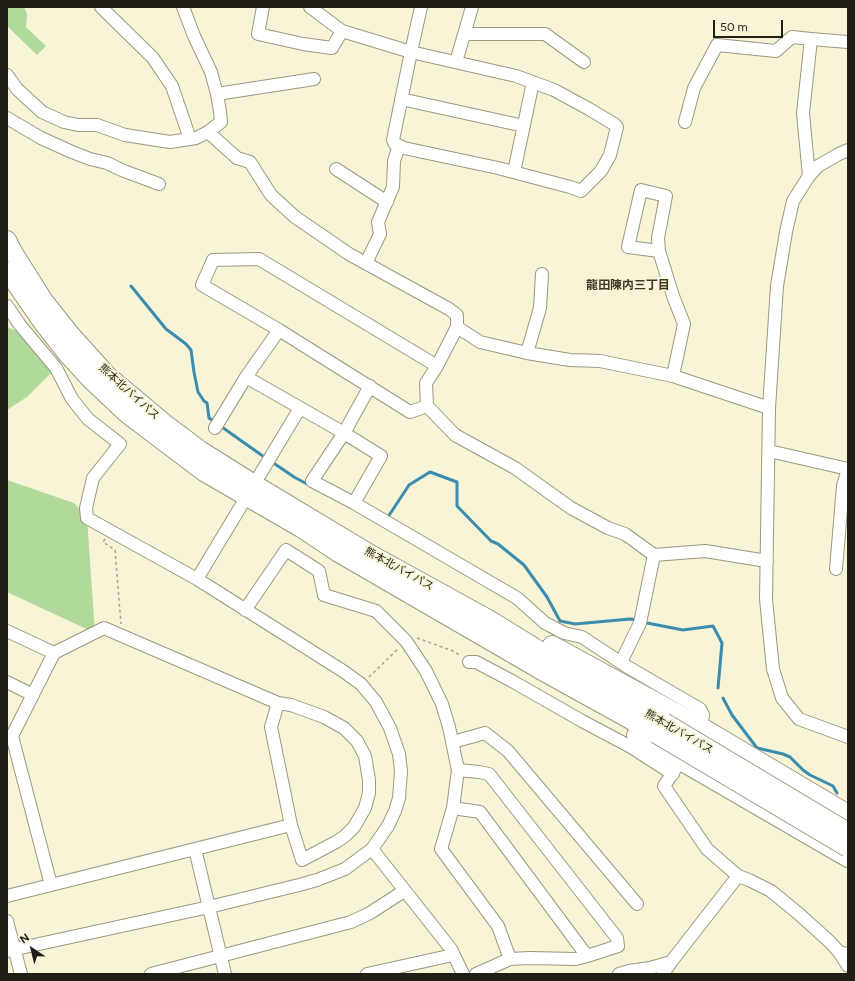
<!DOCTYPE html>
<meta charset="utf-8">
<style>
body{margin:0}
#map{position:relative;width:855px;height:981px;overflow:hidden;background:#f8f4d8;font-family:Figtree,sans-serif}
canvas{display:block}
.frame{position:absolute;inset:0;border:8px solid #211f15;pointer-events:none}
.north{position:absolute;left:12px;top:929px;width:40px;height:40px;-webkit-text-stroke:3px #f8f4d8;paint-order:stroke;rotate:325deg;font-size:11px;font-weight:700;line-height:16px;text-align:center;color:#211f15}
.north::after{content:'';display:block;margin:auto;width:14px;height:18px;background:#211f15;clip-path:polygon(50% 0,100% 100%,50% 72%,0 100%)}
.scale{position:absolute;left:713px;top:20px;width:70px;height:18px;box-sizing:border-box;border:2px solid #211f15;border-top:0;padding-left:5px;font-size:12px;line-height:14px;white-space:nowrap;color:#211f15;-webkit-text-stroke:3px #f8f4d8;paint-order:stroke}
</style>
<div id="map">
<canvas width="855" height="981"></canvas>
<div class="frame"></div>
<div class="north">N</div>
<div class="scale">50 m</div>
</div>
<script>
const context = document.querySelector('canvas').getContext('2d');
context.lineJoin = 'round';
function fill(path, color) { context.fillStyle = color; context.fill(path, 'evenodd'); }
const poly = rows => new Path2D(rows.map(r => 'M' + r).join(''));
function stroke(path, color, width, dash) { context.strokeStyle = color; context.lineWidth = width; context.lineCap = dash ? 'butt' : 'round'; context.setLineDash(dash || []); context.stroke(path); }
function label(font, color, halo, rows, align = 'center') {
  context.font = font + ' Figtree,"Noto Sans JP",sans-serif'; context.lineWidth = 4; context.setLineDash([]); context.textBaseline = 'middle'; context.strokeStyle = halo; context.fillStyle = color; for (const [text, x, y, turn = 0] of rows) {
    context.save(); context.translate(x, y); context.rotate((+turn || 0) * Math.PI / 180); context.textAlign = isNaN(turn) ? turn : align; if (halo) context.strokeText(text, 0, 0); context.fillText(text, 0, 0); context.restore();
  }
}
const green = poly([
 [7,7,24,7,27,14,26,27,46,46,37,55,7,26],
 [7,327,29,336,56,368,27,397,7,410],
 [7,480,74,503,87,518,95,633,7,592]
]);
const stream = poly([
 [131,286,166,329,186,344,191,350,194,372,198,392,204,401,207,403,209,418,215,422],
 [219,425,267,459],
 [272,462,294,477,309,485],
 [386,520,409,485,430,472,457,482,457,506,491,541,498,544,524,565,547,597,560,621,575,624,630,619,637,620],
 [642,622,683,630,713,626,722,643,718,688],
 [723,698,732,715,757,748,783,754,790,757,803,770,810,775,833,786,837,793]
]);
const path = poly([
 [105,539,103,542,115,550,121,624],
 [417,638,453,651,461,656],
 [369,677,398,649]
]);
const minor = poly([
 [101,7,153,58,161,70,172,86,190,139],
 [263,7,258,34,303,44,332,48,342,31],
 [310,7,342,31,411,52,421,7],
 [464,34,545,34,584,62],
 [411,52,516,76,554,90,589,109,614,124,617,127,610,155,601,171,581,191,570,187,498,168,404,148,395,144,393,140,411,52],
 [456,62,472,7],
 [7,75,17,89,42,112,64,122,78,125,97,125,125,135,170,142,196,138,208,132,221,122,220,111,217,94,211,72,194,36,183,7],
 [217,94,314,79],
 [401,99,524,126],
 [7,118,41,138,72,152,90,159,107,163,124,171,159,184],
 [685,122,694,88,717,45,776,51,792,37,811,39,848,42],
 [208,132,237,158,250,162,271,195,295,217,349,254,449,309,457,315,457,327,455,331,437,366,426,383,427,406,455,435,515,468,571,508,608,528,625,534,654,555,705,551,767,561],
 [848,150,839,154,818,166,809,176,793,201,786,232,777,286,769,408,766,599,773,669,782,698,799,719,848,737],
 [336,169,387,202],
 [514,172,533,82],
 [809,176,803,113,811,39],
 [659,251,628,247,641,190,666,196,658,238,659,251,673,296,684,324,673,376],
 [366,263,380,234,378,222,393,187,394,161,399,146],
 [7,306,20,325,56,368,72,399,88,419,120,444,93,478,86,508,87,518,197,579,343,671,361,684,376,702,390,728,399,754,401,771,399,798,395,811,388,826,372,849,345,869,317,880,299,885,209,907,7,951],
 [457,327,480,342,527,353,570,360,600,361,673,376,769,408],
 [527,353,540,308,542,274],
 [246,377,344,433,381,456,354,503,312,481,344,433,370,386],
 [427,406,410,412,279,330,202,285,213,260,259,259,437,366],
 [215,428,246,377,279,330],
 [769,451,848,469],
 [354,503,517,598,545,623,564,633,582,637,626,666,700,709,703,715,701,727,697,733],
 [836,569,843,486,848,469],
 [197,579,300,408],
 [245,610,286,550,319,571,324,595,376,611,406,641,426,671,442,704,449,727,458,770,453,808,441,849,498,926,510,959],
 [7,631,54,653],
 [469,662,476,662,512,681,582,721,631,747,673,774],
 [621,662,640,623,654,555],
 [7,682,33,695],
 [453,742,485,733,508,751,637,904],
 [684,756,664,786,707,849,738,876,749,880,771,891,799,914,830,942,839,952,848,954],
 [458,770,479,772,489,774,617,938,618,946,587,956,576,959,529,958,510,959,476,974],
 [453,808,480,812,587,956],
 [195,849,225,974],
 [372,849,451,949,463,974],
 [51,885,12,736,54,653,104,628,278,703,291,705,324,717,344,728,357,741,365,756,369,780,369,793,365,808,354,827,345,836,336,842,302,860,291,825,271,727,278,703],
 [7,896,291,825],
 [7,921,21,974],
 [839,952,848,966],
 [151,974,351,922,370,913,404,891],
 [367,974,453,955],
 [619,974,629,971,650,968,671,962],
 [663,974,671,962,738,876]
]);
const highway = poly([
 [7,240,13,252,44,301,71,335,108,376,164,423,200,450,254,484,372,555,490,620,589,681,664,722],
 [7,271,43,323,68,355,90,379,126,413,204,472,301,528,337,552,544,672,656,734],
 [552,645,695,723,848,814],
 [636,735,848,858]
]);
const highwayBridge = poly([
 [664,722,848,832],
 [656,734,848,848]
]);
const streetNames = [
 ["熊本北バイパス",129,392,42],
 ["熊本北バイパス",399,569,29],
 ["熊本北バイパス",679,732,30]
];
const neighbourhoodNames = [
 ["龍田陳内三丁目",628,285]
];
fill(green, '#b2d99c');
stroke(stream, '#3c8cad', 3);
stroke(minor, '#9d987f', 14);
stroke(highway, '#9d987f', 20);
stroke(path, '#a5a28d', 1.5, [3, 3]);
stroke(minor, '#fff', 12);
stroke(highway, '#fff', 18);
stroke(highwayBridge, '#9d987f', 20, []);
stroke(highwayBridge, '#fff', 18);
label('11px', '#211f15', '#f8f4d8', streetNames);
label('bold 12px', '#3d3923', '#f8f4d8', neighbourhoodNames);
</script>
